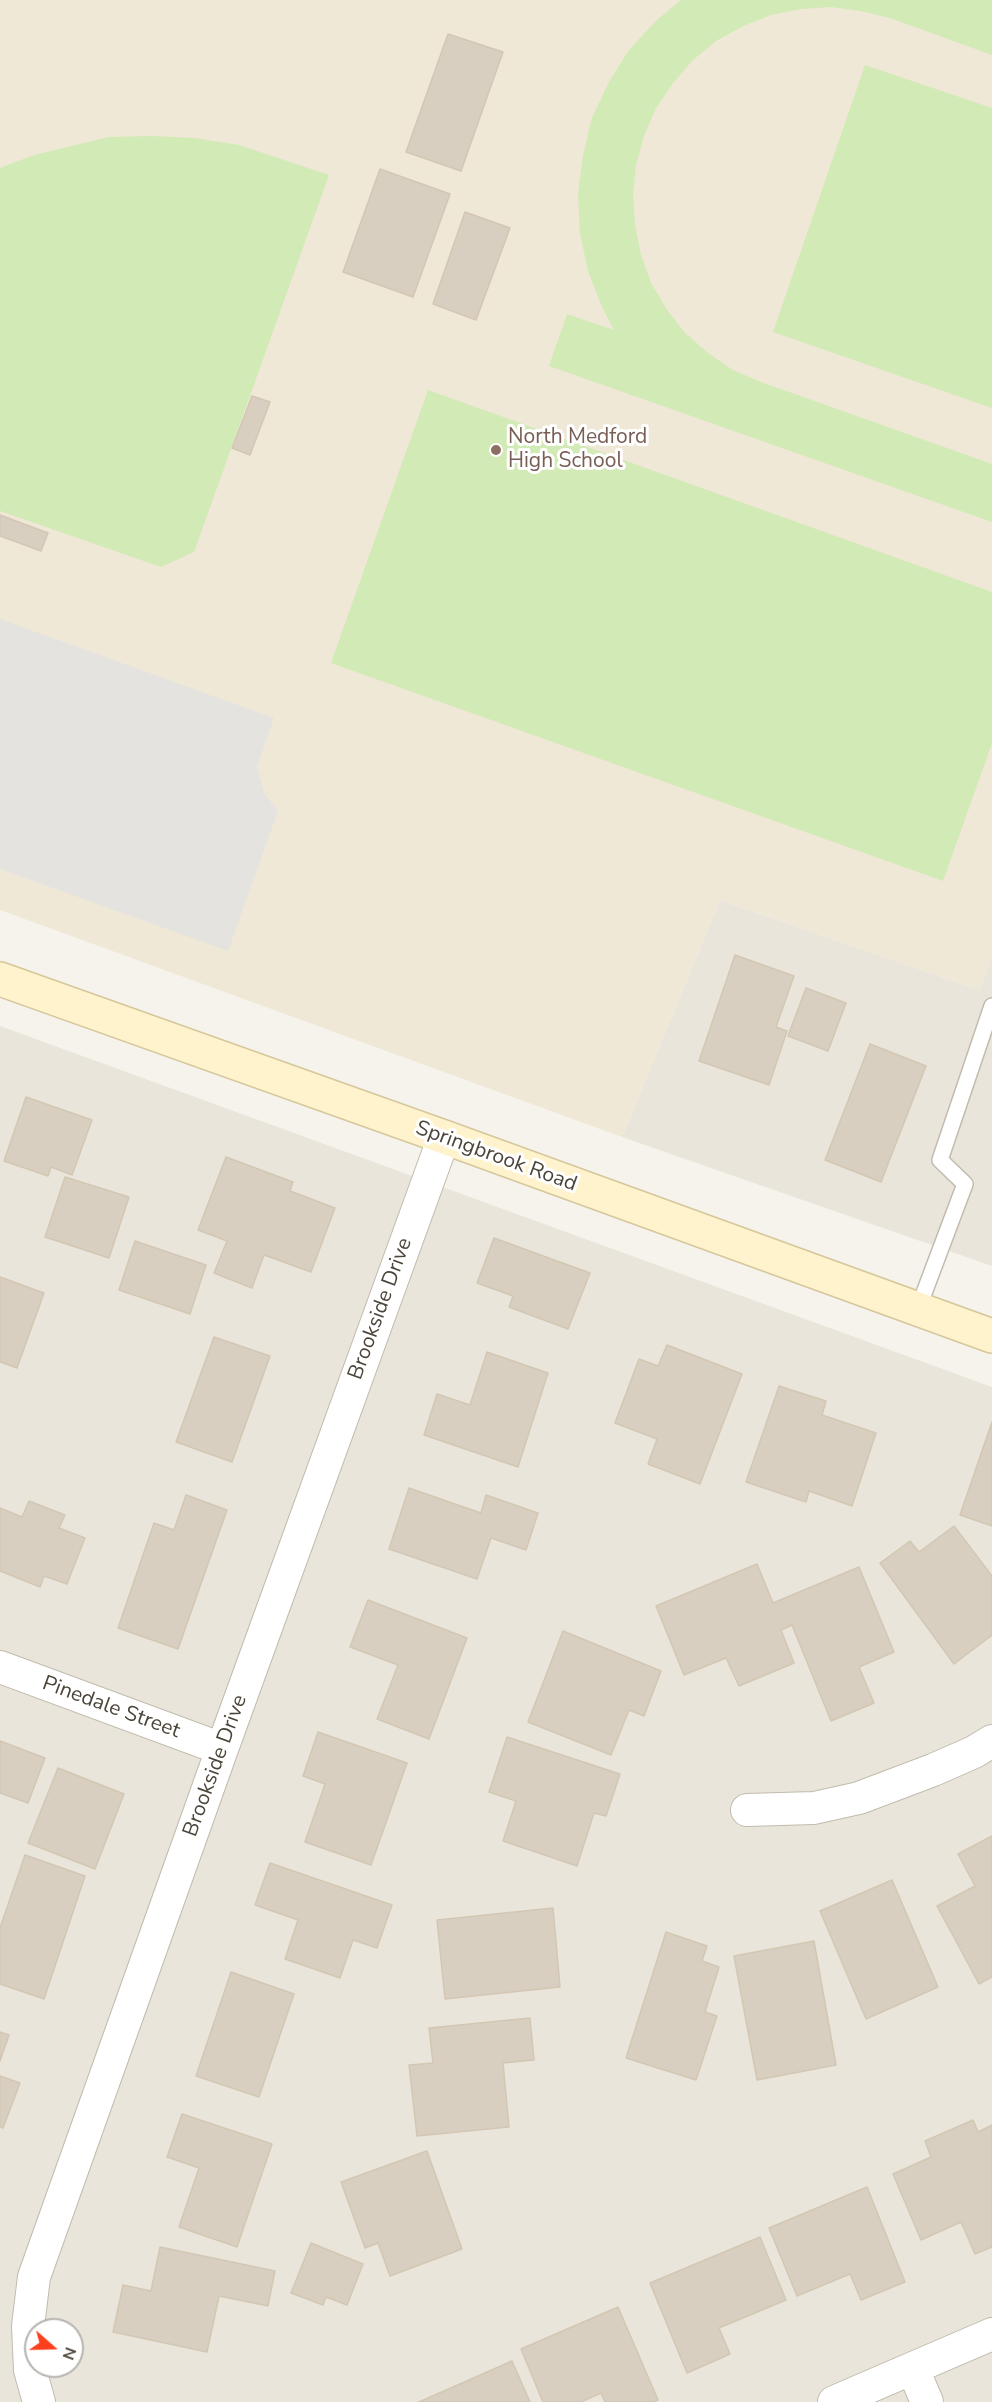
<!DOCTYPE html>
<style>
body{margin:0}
#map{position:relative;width:992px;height:2402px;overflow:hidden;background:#f6f3ec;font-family:"Nunito Sans",sans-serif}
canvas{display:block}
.north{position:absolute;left:24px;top:2318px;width:60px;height:60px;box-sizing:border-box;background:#fff;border:2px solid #b7b4b0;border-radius:50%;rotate:110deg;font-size:16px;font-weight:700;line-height:24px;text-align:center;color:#4b4439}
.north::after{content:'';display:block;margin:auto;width:21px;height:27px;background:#fc3f1d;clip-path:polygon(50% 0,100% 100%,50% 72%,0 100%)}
</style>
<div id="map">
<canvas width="992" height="2402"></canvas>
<div class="north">N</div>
</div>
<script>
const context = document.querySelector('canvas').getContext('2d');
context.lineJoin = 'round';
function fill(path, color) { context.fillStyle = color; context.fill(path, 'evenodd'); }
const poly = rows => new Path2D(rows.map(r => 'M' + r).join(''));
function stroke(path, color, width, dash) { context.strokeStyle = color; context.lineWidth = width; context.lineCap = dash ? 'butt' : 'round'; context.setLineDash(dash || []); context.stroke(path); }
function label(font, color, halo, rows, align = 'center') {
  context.font = font + ' "Nunito Sans",sans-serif'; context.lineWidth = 6; context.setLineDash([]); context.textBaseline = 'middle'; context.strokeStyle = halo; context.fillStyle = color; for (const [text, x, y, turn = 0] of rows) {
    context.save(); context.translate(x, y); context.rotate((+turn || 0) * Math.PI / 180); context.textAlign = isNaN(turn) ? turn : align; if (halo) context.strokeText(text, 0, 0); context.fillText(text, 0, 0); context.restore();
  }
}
const residential = poly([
 [720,900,979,990,992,956,992,1266,622,1137],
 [0,1026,992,1387,992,2402,0,2402],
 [36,2330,72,2330,72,2366,36,2366]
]);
const education = poly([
 [0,0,992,0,992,956,979,990,720,900,622,1137,0,910]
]);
const green = poly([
 [681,0,992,0,992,55,890,18,861,11,831,7,801,9,771,15,743,26,716,41,693,60,673,83,656,108,644,136,636,165,633,195,635,225,641,255,651,283,667,310,685,333,708,353,733,370,761,382,992,464,992,522,549,366,567,314,614,330,602,307,588,271,580,233,578,194,583,155,592,118,609,82,629,50,656,21],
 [865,65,992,108,992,408,773,332],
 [151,136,194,138,239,145,329,175,194,552,161,567,0,511,0,168,34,155,109,137],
 [428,390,992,592,992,743,943,881,331,663]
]);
const parking = poly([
 [0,619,274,718,257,767,264,793,278,811,228,951,0,869]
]);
const building = poly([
 [448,34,503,52,461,171,406,152,448,34],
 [380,169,450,194,413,297,343,272,380,169],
 [465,212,510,228,476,320,433,304,465,212],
 [252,396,270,402,250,455,232,448,252,396],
 [0,515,48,533,41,551,0,536,0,515],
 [735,955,794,976,776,1027,787,1031,769,1085,699,1061,735,955],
 [806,988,846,1003,828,1051,788,1036,806,988],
 [870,1044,926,1066,881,1182,825,1160,870,1044],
 [26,1097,92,1120,72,1175,51,1167,48,1176,4,1161,26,1097],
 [226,1157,293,1182,290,1191,335,1208,311,1272,264,1255,252,1288,214,1273,227,1241,198,1230,226,1157],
 [65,1177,129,1197,109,1258,45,1237,65,1177],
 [494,1238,590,1273,568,1329,509,1307,513,1296,477,1283,494,1238],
 [135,1241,206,1265,190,1314,119,1290,135,1241],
 [0,1277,44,1293,17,1368,0,1362,0,1277],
 [214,1337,270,1356,232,1462,176,1442,214,1337],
 [667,1345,742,1374,700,1484,648,1464,657,1439,615,1423,639,1359,658,1366,667,1345],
 [487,1352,548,1373,518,1467,424,1435,437,1394,470,1405,487,1352],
 [779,1386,826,1401,822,1415,876,1433,852,1506,809,1491,806,1502,746,1482,779,1386],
 [992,1422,992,1526,960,1515,992,1422],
 [409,1488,481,1513,486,1495,538,1513,526,1550,491,1538,477,1579,389,1549,409,1488],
 [186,1495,227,1510,178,1649,118,1628,154,1523,174,1530,186,1495],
 [29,1501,65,1515,59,1528,85,1538,67,1584,44,1576,40,1587,0,1571,0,1508,22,1517,29,1501],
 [954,1526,992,1576,992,1635,954,1664,880,1563,910,1541,919,1552,954,1526],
 [757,1564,773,1603,859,1567,894,1652,859,1667,874,1703,831,1721,792,1625,781,1630,794,1663,739,1686,726,1658,684,1675,656,1606,757,1564],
 [368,1600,467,1638,429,1739,377,1719,398,1665,350,1647,368,1600],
 [563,1631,661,1671,644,1716,629,1710,611,1755,528,1722,563,1631],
 [318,1732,407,1763,371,1865,305,1842,325,1784,303,1776,318,1732],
 [507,1737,620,1774,606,1816,594,1813,577,1866,503,1841,516,1801,489,1792,507,1737],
 [0,1741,45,1758,28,1803,0,1793,0,1741],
 [58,1768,124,1794,95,1869,28,1843,58,1768],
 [992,1836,992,1977,979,1984,937,1906,975,1886,958,1854,992,1836],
 [25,1855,85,1876,44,1999,0,1984,0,1928,25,1855],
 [270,1863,392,1905,377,1948,353,1940,340,1978,285,1959,298,1920,255,1905,270,1863],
 [892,1880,938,1987,866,2019,820,1911,892,1880],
 [553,1908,560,1987,445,1999,437,1920,553,1908],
 [666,1932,707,1946,702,1961,719,1967,705,2012,717,2016,696,2080,626,2058,666,1932],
 [814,1941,836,2065,757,2080,734,1956,814,1941],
 [231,1972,294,1994,259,2097,196,2076,231,1972],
 [530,2018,534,2060,503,2063,509,2127,417,2136,409,2065,433,2063,429,2028,530,2018],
 [0,2032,9,2035,0,2061,0,2032],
 [0,2076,20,2083,3,2128,0,2127,0,2076],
 [182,2114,272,2144,237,2247,179,2227,199,2168,167,2157,182,2114],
 [973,2120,978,2132,992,2125,992,2247,975,2254,961,2222,921,2240,893,2174,931,2157,925,2141,973,2120],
 [427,2151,462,2249,390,2276,378,2243,365,2248,341,2182,427,2151],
 [867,2187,905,2282,861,2300,850,2274,797,2296,769,2228,867,2187],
 [760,2237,786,2300,719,2328,730,2354,687,2373,650,2283,760,2237],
 [311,2243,363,2264,347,2305,326,2297,323,2305,291,2293,311,2243],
 [160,2247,275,2271,268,2306,219,2296,207,2352,113,2332,123,2285,151,2291,160,2247],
 [618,2307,658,2400,653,2402,605,2402,601,2393,581,2402,543,2402,521,2349,618,2307],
 [512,2361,530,2402,419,2402,512,2361]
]);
const lane = poly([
 [918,1309,965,1184,940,1160,992,1006]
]);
const street = poly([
 [0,1667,222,1749],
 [747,1810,814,1808,859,1798,933,1770,974,1752,992,1741],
 [913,2369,927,2402],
 [39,2402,30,2370,28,2326,34,2277,222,1749,444,1137],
 [834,2402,992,2334]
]);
const secondary = poly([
 [0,979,444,1137,992,1336]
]);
const markers = [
 [496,450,6,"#8d6e63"]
];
const educationNames = [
 ["North Medford",508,438],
 ["High School",508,462]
];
const streetNames = [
 ["Springbrook Road",496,1157,20],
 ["Brookside Drive",381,1309,-70],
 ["Pinedale Street",111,1708,20],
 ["Brookside Drive",216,1766,-70]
];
fill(residential, '#eae5da');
fill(education, '#efe8d6');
fill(green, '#d2eab5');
fill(parking, '#e5e3e0');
fill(building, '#d8cfc1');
stroke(building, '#d3c7b4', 1.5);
stroke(lane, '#c2bbae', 18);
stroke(street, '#c2bbae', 34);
stroke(secondary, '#d6c79b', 36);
stroke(lane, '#fff', 15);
stroke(street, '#fff', 32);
stroke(secondary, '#fff3cd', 33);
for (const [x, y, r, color] of markers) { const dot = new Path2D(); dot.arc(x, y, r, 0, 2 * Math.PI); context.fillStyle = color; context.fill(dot); stroke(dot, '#fff', 2); }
label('21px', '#785e54', '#fff', educationNames, 'left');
label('21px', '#4b4439', '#fff', streetNames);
</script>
